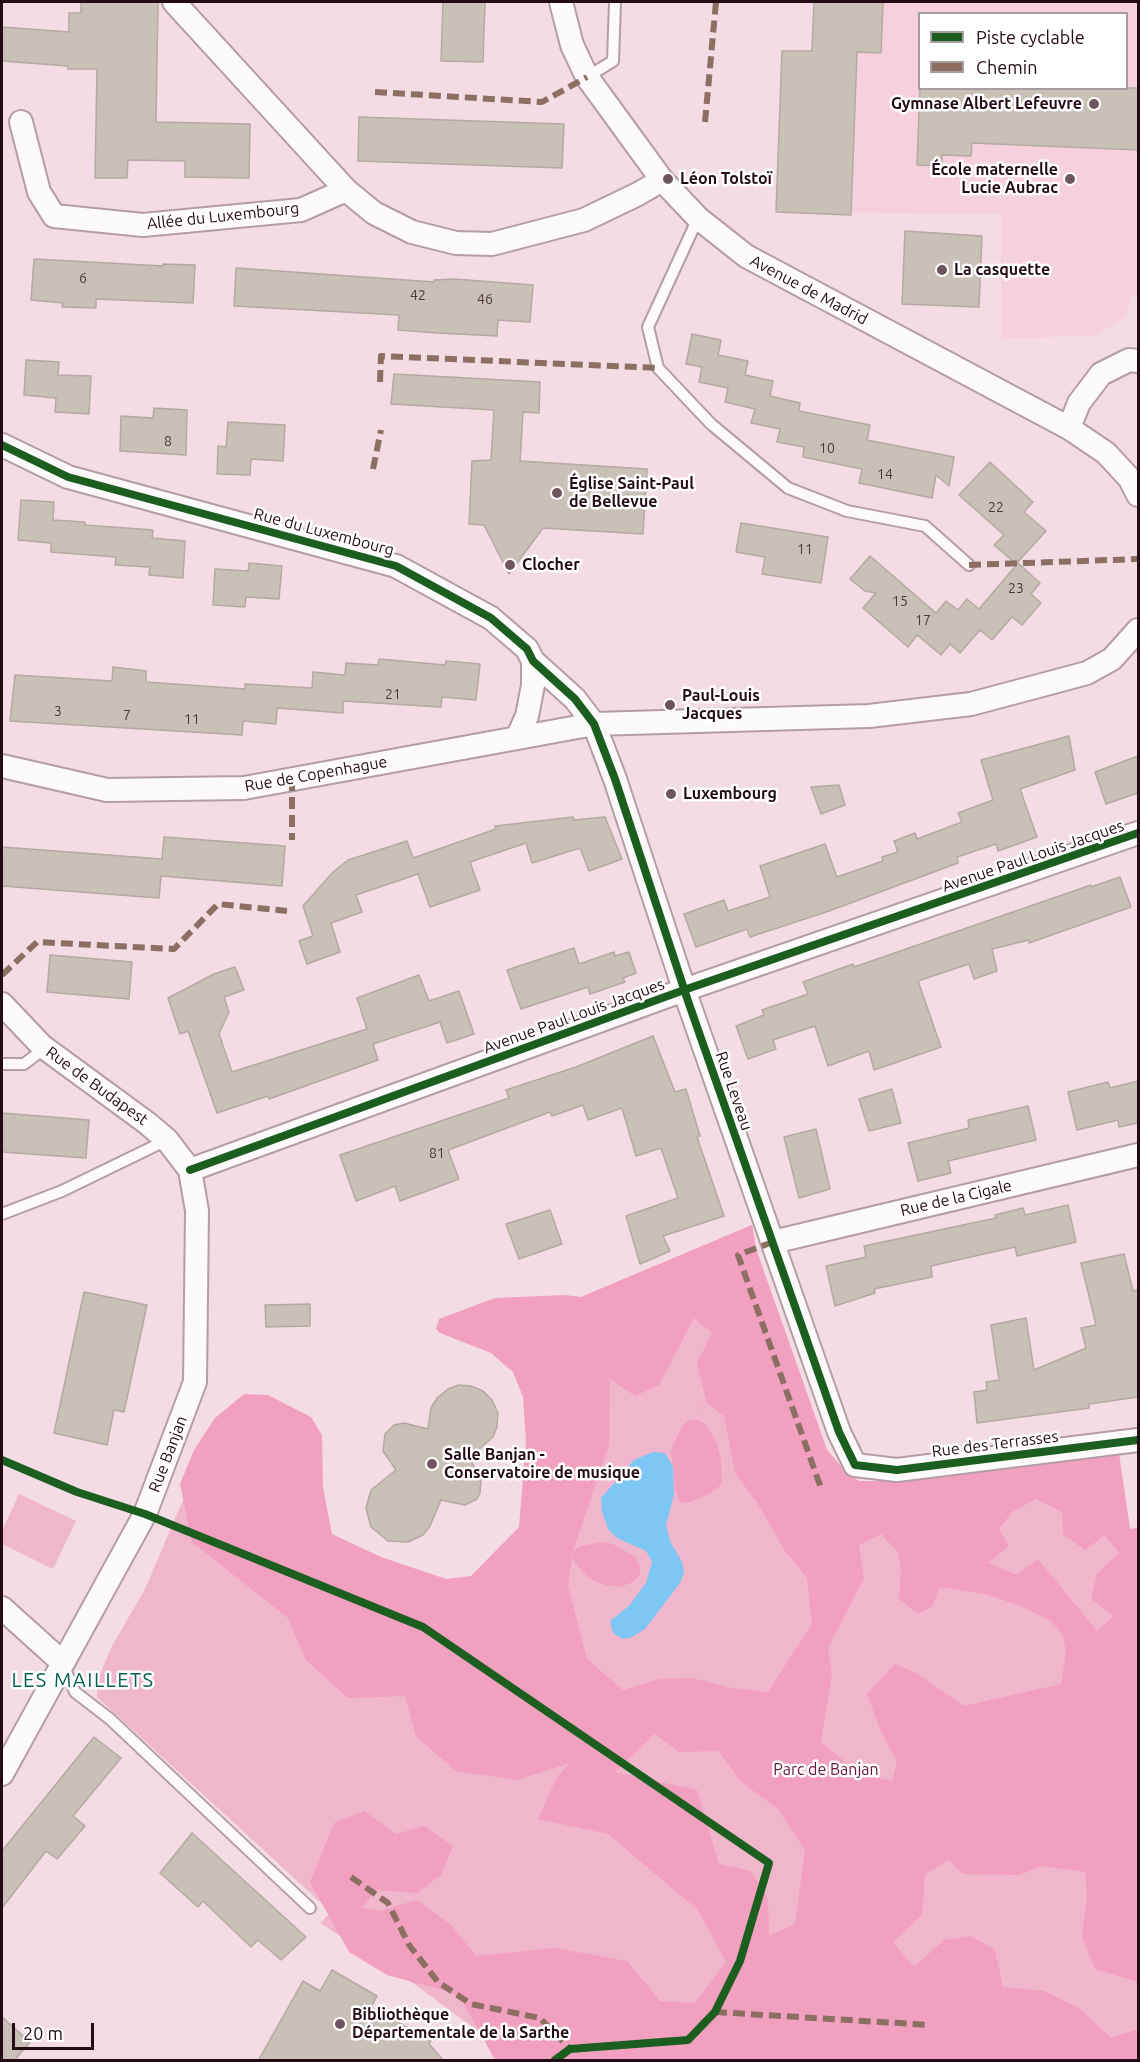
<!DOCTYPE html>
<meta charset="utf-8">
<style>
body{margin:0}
#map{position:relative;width:1140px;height:2062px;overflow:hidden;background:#f4dce4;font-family:Ubuntu,sans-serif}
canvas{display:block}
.frame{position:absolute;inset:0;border:3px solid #240b15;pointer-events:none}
.legend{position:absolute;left:918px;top:12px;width:210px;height:78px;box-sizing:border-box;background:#fff;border:2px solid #a79da1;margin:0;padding:8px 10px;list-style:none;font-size:18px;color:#240b15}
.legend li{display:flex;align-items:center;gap:12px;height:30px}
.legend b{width:30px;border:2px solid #a79da1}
.scale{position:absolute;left:12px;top:2023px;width:82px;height:27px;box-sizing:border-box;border:3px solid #240b15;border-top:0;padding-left:8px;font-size:18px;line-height:21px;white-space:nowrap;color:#240b15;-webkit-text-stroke:4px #fff;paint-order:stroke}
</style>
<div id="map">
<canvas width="1140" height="2062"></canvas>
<div class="frame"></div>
<ul class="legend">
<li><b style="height:8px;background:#1b5e20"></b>Piste cyclable</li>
<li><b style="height:8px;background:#8d6e63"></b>Chemin</li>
</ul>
<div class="scale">20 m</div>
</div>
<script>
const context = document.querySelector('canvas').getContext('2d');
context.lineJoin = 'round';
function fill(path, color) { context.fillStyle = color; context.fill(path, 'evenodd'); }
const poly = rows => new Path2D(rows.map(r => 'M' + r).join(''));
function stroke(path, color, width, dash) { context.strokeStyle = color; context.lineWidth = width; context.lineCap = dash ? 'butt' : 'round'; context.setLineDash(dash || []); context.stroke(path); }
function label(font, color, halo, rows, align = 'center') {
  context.font = font + ' Ubuntu,sans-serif'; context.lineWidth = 5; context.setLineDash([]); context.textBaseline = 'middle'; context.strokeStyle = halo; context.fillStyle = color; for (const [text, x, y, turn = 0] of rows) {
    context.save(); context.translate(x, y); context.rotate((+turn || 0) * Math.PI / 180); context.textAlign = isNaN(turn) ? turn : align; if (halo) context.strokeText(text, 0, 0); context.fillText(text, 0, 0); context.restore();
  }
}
const built = poly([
 [814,2,1138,2,1138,295,1131,295,1125,317,1097,335,1001,339,1001,214,776,212,782,51,812,51],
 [920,14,1126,14,1126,88,920,88]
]);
const green = poly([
 [752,1225,756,1249,827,1450,838,1466,859,1481,896,1481,1119,1454,1130,1529,1138,1528,1138,2060,517,2060,417,1986,320,1923,331,1912,97,1697,98,1679,112,1646,145,1589,186,1493,544,1680,581,1297],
 [19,1494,76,1521,53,1569,2,1544,2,1531]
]);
const forest = poly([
 [752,1225,756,1249,827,1450,846,1472,859,1481,896,1481,1119,1454,1130,1529,1138,1528,1138,1982,1095,1969,1082,1936,1087,1897,1085,1872,1042,1866,1019,1875,963,1874,949,1860,925,1874,922,1915,893,1942,914,1967,944,1940,971,1936,995,1950,1003,1987,1044,1991,1079,2008,1111,2038,1138,2029,1138,2060,495,2060,462,2000,450,1992,387,1975,349,1952,310,1882,334,1823,364,1811,396,1834,424,1826,453,1846,441,1875,417,1893,376,1890,362,1908,380,1911,417,1900,451,1925,476,1956,555,1948,627,1961,660,2001,695,2003,726,1962,698,1910,608,1834,538,1819,557,1777,570,1763,517,1780,456,1771,416,1736,405,1696,348,1698,306,1660,288,1618,192,1542,180,1484,194,1450,215,1418,244,1394,268,1395,311,1417,322,1435,323,1487,332,1534,381,1557,446,1579,471,1576,519,1527,526,1441,523,1397,513,1372,491,1353,440,1333,436,1329,439,1319,495,1298,565,1295,581,1297],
 [694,1318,712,1333,697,1363,706,1401,681,1428,671,1450,675,1490,680,1502,687,1503,707,1495,719,1487,722,1481,721,1459,716,1441,705,1424,698,1420,688,1420,706,1402,724,1416,735,1473,758,1504,785,1551,807,1578,812,1624,768,1692,732,1688,692,1678,659,1679,623,1690,587,1659,568,1586,572,1557,579,1568,590,1579,605,1585,619,1587,631,1583,640,1575,640,1566,635,1557,613,1544,602,1542,581,1546,573,1551,609,1445,610,1379,635,1396,659,1385],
 [1036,1499,1062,1512,1063,1534,1085,1550,1105,1535,1119,1553,1097,1574,1091,1599,1114,1616,1097,1631,1038,1559,1017,1575,988,1563,1009,1546,999,1529,1012,1512],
 [881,1534,898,1552,901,1569,899,1599,918,1614,933,1606,939,1587,985,1594,1021,1606,1051,1621,1063,1635,1066,1651,1061,1684,964,1706,916,1673,895,1664,867,1694,880,1729,897,1762,892,1781,861,1775,821,1742,832,1673,828,1648,864,1578,859,1545],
 [655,1734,679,1752,719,1751,740,1781,778,1809,805,1850,795,1924,769,1936,768,1899,751,1871,719,1864,697,1790,615,1772]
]);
const water = poly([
 [653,1452,665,1453,673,1467,674,1495,666,1525,670,1541,682,1562,684,1573,680,1583,645,1629,632,1637,623,1639,613,1633,610,1621,629,1606,646,1583,652,1562,646,1551,617,1538,608,1529,602,1512,601,1498,634,1460]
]);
const building = poly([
 [81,2,158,2,156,122,250,124,249,178,185,177,185,161,128,160,127,178,95,178,97,69,68,69,68,66,2,61,2,27,69,32,69,13,81,13,81,2],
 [443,2,485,2,483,62,441,61,443,2],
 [814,2,883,2,881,53,857,52,851,215,776,212,782,51,812,51,814,2],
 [920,88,1138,88,1138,150,972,143,971,156,942,155,942,166,917,165,920,88],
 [359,117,564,124,562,168,358,161,359,117],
 [905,231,982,236,979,307,902,304,905,231],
 [34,259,163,266,163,264,195,265,193,303,96,299,96,308,62,307,63,303,31,300,34,259],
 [236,268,434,282,434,280,454,279,533,285,530,322,498,320,497,336,437,333,398,330,399,315,234,306,236,268],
 [692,334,721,340,718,355,748,361,745,375,773,381,770,396,800,403,799,411,870,425,867,440,954,457,949,486,936,475,932,498,903,492,859,483,862,469,803,457,804,447,777,442,780,429,751,423,755,409,725,402,728,388,699,382,702,367,686,364,692,334],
 [26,360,59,362,58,375,91,376,89,414,55,412,56,398,24,395,26,360],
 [394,374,540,382,539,413,523,412,520,461,647,469,643,534,543,528,509,574,484,525,469,524,472,461,491,460,494,410,391,404,394,374],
 [154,408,187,410,186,455,120,451,121,416,153,418,154,408],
 [228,422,285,425,283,461,251,459,250,475,217,474,218,446,226,447,228,422],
 [990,462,1033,502,1024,512,1046,531,1016,564,994,545,1004,535,959,495,990,462],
 [21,500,54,502,53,520,85,522,85,525,153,530,152,538,185,541,183,578,149,575,150,567,115,565,116,557,51,552,51,543,18,540,21,500],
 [741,523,828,537,821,583,762,574,765,557,736,552,741,523],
 [870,556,936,613,946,601,958,610,967,599,979,609,1018,563,1040,583,1031,594,1041,603,1022,625,1012,617,992,640,980,630,960,653,950,644,941,655,917,635,908,647,863,608,876,593,865,591,850,579,870,556],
 [249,563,282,566,279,599,246,597,245,607,213,605,215,569,248,571,249,563],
 [379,659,445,665,446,661,480,664,476,700,442,697,441,707,343,701,343,713,277,708,276,724,243,721,242,735,10,721,15,675,112,681,113,667,146,671,146,682,245,689,245,684,312,688,313,672,345,675,346,663,378,665,379,659],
 [1069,736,1075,770,1020,789,1037,837,998,851,996,844,957,857,958,863,829,911,750,937,747,929,696,947,684,914,724,900,728,911,770,897,760,866,825,844,837,877,883,861,882,857,898,852,894,841,915,833,917,839,962,822,958,813,993,800,981,760,1069,736],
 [1138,756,1138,793,1106,804,1095,772,1138,756],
 [839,785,845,805,821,814,811,787,839,785],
 [573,817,574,820,605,817,622,859,589,871,580,848,532,863,526,843,470,862,480,890,430,907,418,874,356,895,362,912,331,923,340,952,307,964,299,941,313,936,303,906,333,872,348,860,407,841,413,858,496,829,495,826,573,817],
 [164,837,285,846,282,886,161,876,159,898,2,886,2,847,162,859,164,837],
 [1120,877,1131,907,1029,943,1029,940,992,949,997,971,974,979,969,964,918,981,941,1047,874,1070,869,1051,828,1066,815,1026,773,1040,776,1049,748,1059,736,1026,764,1015,762,1010,808,994,803,982,853,964,854,967,1091,885,1091,887,1120,877],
 [574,948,579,964,614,952,615,956,629,952,636,973,623,978,625,982,590,994,588,987,521,1009,507,970,574,948],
 [50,955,132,962,129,999,47,992,50,955],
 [235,967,244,990,224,997,229,1012,219,1034,232,1072,367,1029,357,998,419,975,429,1001,459,991,474,1034,447,1043,440,1022,373,1044,378,1060,269,1099,268,1096,217,1113,188,1031,180,1034,168,998,214,974,235,967],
 [653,1036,675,1092,686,1089,700,1136,697,1137,724,1216,663,1236,670,1251,640,1264,626,1216,678,1198,661,1148,636,1156,622,1108,588,1120,583,1105,552,1116,550,1112,448,1150,459,1179,400,1201,395,1186,356,1201,340,1155,509,1098,506,1090,576,1067,653,1036],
 [1138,1081,1138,1123,1119,1127,1118,1120,1077,1130,1068,1092,1108,1082,1110,1088,1138,1081],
 [892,1089,901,1123,869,1131,859,1099,892,1089],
 [1028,1106,1036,1140,948,1161,951,1173,918,1181,908,1143,969,1128,968,1120,1028,1106],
 [2,1113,89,1120,86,1158,2,1152,2,1113],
 [816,1129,830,1189,799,1198,784,1137,816,1129],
 [1068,1205,1076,1242,1017,1256,1015,1247,931,1266,932,1277,874,1289,875,1293,835,1306,826,1266,866,1257,864,1246,996,1218,995,1215,1023,1208,1025,1215,1068,1205],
 [550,1210,562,1244,519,1259,506,1224,550,1210],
 [1124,1254,1133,1291,1138,1290,1138,1397,1089,1404,1089,1408,977,1423,974,1392,987,1390,986,1382,999,1380,991,1325,1026,1318,1034,1370,1086,1348,1081,1328,1096,1325,1081,1263,1124,1254],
 [84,1292,147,1305,124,1412,114,1410,107,1445,54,1433,84,1292],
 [310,1304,310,1326,266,1327,265,1305,310,1304],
 [459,1385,471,1386,483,1391,492,1400,498,1413,497,1427,493,1437,469,1458,481,1478,480,1493,477,1499,465,1505,441,1500,430,1526,423,1535,408,1542,388,1541,371,1527,366,1508,371,1490,396,1470,383,1451,385,1434,394,1425,404,1423,428,1429,431,1408,437,1398,448,1389,459,1385],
 [94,1737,121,1758,73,1816,85,1826,57,1859,46,1851,2,1908,2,1851,94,1737],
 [192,1833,306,1937,281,1960,258,1940,251,1947,203,1901,198,1907,160,1873,192,1833],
 [332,1970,377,1996,371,2007,431,2041,429,2044,444,2061,258,2061,303,1981,320,1991,332,1970],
 [2,2017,30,2042,14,2061,2,2061,2,2017]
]);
const service = poly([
 [587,77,613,61,615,2],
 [698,218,648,327,658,368,711,424,788,488,847,511,925,526,969,565],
 [2,1064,24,1064,45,1048],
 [2,1214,62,1191,167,1140],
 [63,1665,75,1692,110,1719,310,1908]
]);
const minor = poly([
 [174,2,346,190,374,213,412,232,456,243,492,244,584,220,638,194,662,180],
 [561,2,572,45,587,77,662,180,698,218,746,256,1069,428,1106,453,1130,479,1138,495],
 [21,122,39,192,54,216,143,225,301,210,346,190],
 [1069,428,1079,403,1101,374,1129,360,1138,361],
 [2,445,68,477,396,566,491,618,527,649,533,661,575,699,594,724,615,779,689,1004,839,1432,855,1465,897,1470,1138,1440],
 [517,738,527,716,533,685,533,661],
 [2,766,107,790,244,788,594,724,869,716,971,704,1087,673,1112,659,1138,630],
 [2,1004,42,1046,147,1123,167,1140,190,1170,197,1211,195,1382,145,1514,2,1774],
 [190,1170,684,990,1138,833],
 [773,1242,1138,1155],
 [2,1608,62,1662]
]);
const quiet = poly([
 [375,92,542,102,587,77],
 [705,122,716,2],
 [380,382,381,356,658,368],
 [373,469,381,430],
 [969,565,1138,559],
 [292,779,292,840],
 [2,975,37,942,174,949,218,904,287,911],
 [773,1242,738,1255,821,1488],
 [351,1877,388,1903,409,1945,438,1982,471,2004,540,2018,570,2049],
 [715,2012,930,2025]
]);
const cycleway = poly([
 [2,445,68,477,396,566,491,618,527,649,533,661,575,699,594,724,615,779,689,1004,839,1432,855,1465,897,1470,1138,1440],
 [190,1170,684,990,1138,833],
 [2,1460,77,1492,145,1514,423,1627,769,1863,740,1961,715,2012,688,2040,570,2049,555,2060]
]);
const markers = [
 [1094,104,6,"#6d545d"],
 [668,179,6,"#6d545d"],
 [1070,179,6,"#6d545d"],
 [942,270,6,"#6d545d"],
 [557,493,6,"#6d545d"],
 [510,565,6,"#6d545d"],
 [670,705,6,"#6d545d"],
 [671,794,6,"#6d545d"],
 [432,1464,6,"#6d545d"],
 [340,2024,6,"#6d545d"]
];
const numberNames = [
 ["6",83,278],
 ["42",418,295],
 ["46",485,299],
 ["8",168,441],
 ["10",827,448],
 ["14",885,474],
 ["22",996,507],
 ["11",805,549],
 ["23",1016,588],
 ["15",900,601],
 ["17",923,620],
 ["21",393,694],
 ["3",58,711],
 ["7",127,715],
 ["11",192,719],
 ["81",437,1153]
];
const poiNames = [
 ["Gymnase Albert Lefeuvre",1082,104,"right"],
 ["École maternelle",1058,170,"right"],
 ["Lucie Aubrac",1058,188,"right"],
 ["Léon Tolstoï",680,179],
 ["La casquette",954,270],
 ["Église Saint-Paul",569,484],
 ["de Bellevue",569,502],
 ["Clocher",522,565],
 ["Paul-Louis",682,696],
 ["Jacques",682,714],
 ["Luxembourg",683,794],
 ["Salle Banjan -",444,1455],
 ["Conservatoire de musique",444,1473],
 ["Bibliothèque",352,2015],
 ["Départementale de la Sarthe",352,2033]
];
const streetNames = [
 ["Allée du Luxembourg",223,216,-6],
 ["Avenue de Madrid",809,290,28],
 ["Rue du Luxembourg",324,532,15],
 ["Rue de Copenhague",316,774,-10],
 ["Avenue Paul Louis Jacques",1033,856,-19],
 ["Avenue Paul Louis Jacques",574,1016,-20],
 ["Rue de Budapest",97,1086,36],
 ["Rue Leveau",734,1091,71],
 ["Rue de la Cigale",956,1198,-13],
 ["Rue des Terrasses",995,1444,-7],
 ["Rue Banjan",168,1454,-69]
];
const parkNames = [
 ["Parc de Banjan",826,1770]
];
const quarterNames = [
 ["LES MAILLETS",83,1680]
];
fill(built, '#f6d0dc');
fill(green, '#f0b6cb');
fill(forest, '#f2a0c0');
fill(water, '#7ec6f4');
fill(building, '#c9c0b7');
stroke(building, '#b3aaa1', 1.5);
stroke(service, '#b49da5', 14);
stroke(minor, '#b49da5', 26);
stroke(service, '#fdfafb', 10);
stroke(minor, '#fdfafb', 22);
stroke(quiet, '#8d6e63', 6, [12, 6]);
stroke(cycleway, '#1b5e20', 8);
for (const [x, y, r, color] of markers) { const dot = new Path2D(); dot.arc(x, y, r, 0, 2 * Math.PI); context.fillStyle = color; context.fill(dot); stroke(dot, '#fff', 2); }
label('14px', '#4d383e', null, numberNames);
label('bold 16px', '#240b15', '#fff', poiNames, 'left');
label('16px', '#240b15', '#fff', streetNames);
label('16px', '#67153c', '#fff', parkNames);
context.letterSpacing = '1.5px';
label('20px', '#066152', '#fff', quarterNames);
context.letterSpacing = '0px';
</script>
